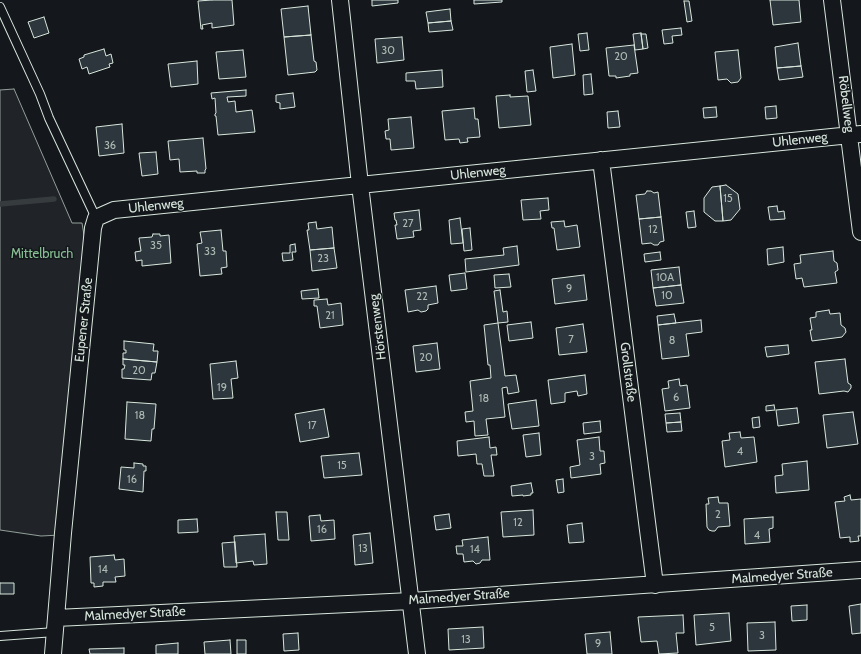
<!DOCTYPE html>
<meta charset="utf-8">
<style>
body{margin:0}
canvas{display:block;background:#14181c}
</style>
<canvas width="861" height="654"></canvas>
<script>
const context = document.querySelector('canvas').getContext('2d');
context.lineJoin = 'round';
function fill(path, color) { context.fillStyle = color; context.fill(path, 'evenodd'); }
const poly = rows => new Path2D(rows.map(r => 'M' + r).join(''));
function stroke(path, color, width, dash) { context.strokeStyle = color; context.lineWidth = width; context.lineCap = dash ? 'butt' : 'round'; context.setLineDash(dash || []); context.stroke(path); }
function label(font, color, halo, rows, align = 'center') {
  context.font = font + ' Cabin,sans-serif'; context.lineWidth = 3; context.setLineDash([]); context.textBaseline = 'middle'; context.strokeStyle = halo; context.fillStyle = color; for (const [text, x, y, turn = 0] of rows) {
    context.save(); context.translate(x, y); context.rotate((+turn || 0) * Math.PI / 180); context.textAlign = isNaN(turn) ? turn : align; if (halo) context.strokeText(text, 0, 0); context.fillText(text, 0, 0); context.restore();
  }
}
const green = poly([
 [14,89,72,223,82,223,86,247,60,535,41,536,0,530,0,90,14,89]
]);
const stream = poly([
 [0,204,54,199]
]);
const building = poly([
 [212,0,232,0,234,25,212,28,212,23,202,25,203,29,201,29,198,1,212,0],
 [372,0,398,0,398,3,372,6,372,0],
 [474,0,502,0,502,2,474,4,474,0],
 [770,0,799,0,801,22,773,25,770,0],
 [684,1,689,1,692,21,687,22,684,1],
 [308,6,311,35,284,37,281,9,308,6],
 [450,9,451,21,428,23,426,12,450,9],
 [44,17,49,33,34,38,28,22,44,17],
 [451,21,453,30,429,32,428,23,451,21],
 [681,28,682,35,672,36,673,43,664,44,662,30,681,28],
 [587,33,589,50,580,51,578,34,587,33],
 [641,33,643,49,635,50,633,34,641,33],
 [641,34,646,34,648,48,643,49,641,34],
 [311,35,314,61,316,62,317,70,315,72,288,75,284,37,311,35],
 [402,37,404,60,377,63,375,39,402,37],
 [798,43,801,66,777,68,775,47,798,43],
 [572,44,575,75,553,78,550,47,572,44],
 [634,45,638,73,630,74,630,76,616,78,616,76,609,76,606,48,634,45],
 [104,49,106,56,111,54,113,63,109,64,110,67,89,74,87,67,82,69,79,59,84,57,84,55,104,49],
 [243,50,246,77,219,79,216,52,243,50],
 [738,50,741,78,738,82,731,83,727,79,718,80,715,52,738,50],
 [197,61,198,84,171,87,168,64,197,61],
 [801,66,803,77,779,80,777,68,801,66],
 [442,70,443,87,416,89,415,81,406,81,406,73,442,70],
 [533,70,536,91,527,92,525,71,533,70],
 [591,74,593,94,584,95,583,75,591,74],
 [246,90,246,96,227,97,228,102,235,101,236,112,252,110,255,132,218,135,216,116,215,116,215,114,216,113,215,98,212,99,211,93,246,90],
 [293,93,295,107,280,109,280,103,276,102,276,95,293,93],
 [510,95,510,97,528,96,531,125,499,128,496,96,510,95],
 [776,106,777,118,766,119,765,107,776,106],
 [716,107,717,117,704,118,703,108,716,107],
 [474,108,475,119,478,119,480,137,467,138,468,142,460,143,459,139,445,140,442,111,474,108],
 [618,111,620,127,608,128,607,112,618,111],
 [411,117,414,148,391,150,390,139,386,139,385,131,389,130,388,119,411,117],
 [122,124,124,153,99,156,96,127,122,124],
 [203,138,206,169,205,170,205,173,197,173,197,171,180,172,179,159,170,160,168,141,203,138],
 [156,152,158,174,142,176,139,153,156,152],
 [726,185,738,194,740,209,731,220,723,221,720,186,726,185],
 [720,186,723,221,715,221,704,212,704,198,712,187,720,186],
 [647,191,651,191,654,193,658,192,661,217,639,219,636,195,645,194,647,191],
 [548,198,549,210,540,211,541,219,523,220,521,200,548,198],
 [777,206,778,212,784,211,785,219,770,220,768,207,777,206],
 [419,210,421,230,413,231,414,237,397,239,395,225,397,225,396,220,395,220,394,213,419,210],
 [694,211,696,227,688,228,686,212,694,211],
 [661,217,664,241,660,242,658,245,654,245,651,243,642,244,639,219,661,217],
 [460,218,463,243,451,244,449,220,460,218],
 [564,221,565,227,577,225,580,247,557,250,554,228,552,228,551,222,564,221],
 [316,222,317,229,332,227,334,248,310,250,307,230,309,230,308,223,316,222],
 [470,228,472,250,464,251,462,229,470,228],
 [221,230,223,251,226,251,227,267,221,268,222,274,200,276,197,244,202,243,200,232,221,230],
 [153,234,160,234,160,236,169,235,171,263,142,266,142,260,136,261,135,252,141,251,139,238,152,237,153,234],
 [295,244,296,252,292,252,293,260,283,261,282,253,290,253,290,245,295,244],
 [517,246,519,265,466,272,465,259,504,255,503,248,517,246],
 [783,247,784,262,768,265,767,249,783,247],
 [334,248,337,268,312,271,310,250,334,248],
 [833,251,834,261,837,263,838,270,835,272,837,283,804,287,802,278,796,279,794,264,801,263,800,255,833,251],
 [660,252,661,260,645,262,644,254,660,252],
 [679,267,681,285,653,288,651,270,679,267],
 [465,273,467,289,451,291,449,275,465,273],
 [509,274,511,287,495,288,494,275,509,274],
 [584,275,587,300,555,304,552,279,584,275],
 [681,285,684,303,656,306,653,288,681,285],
 [436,286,438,303,428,305,428,309,426,311,421,312,418,310,408,312,405,290,436,286],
 [318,289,319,298,302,299,301,291,318,289],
 [500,290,503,312,507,311,508,322,498,323,505,376,516,375,519,392,508,394,507,387,502,388,505,417,486,419,488,435,475,436,474,421,466,422,465,412,473,411,470,381,491,378,490,365,488,365,484,325,498,323,494,291,500,290],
 [327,299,328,305,341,303,343,325,320,328,317,306,314,306,314,300,327,299],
 [829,310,830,314,840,313,841,325,845,328,846,332,842,337,812,341,810,330,812,330,810,318,816,317,816,312,829,310],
 [674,314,676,323,658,325,657,316,674,314],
 [701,320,702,332,686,334,689,356,662,359,658,325,701,320],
 [531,322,533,338,509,341,507,325,531,322],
 [583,324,587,352,559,355,556,328,583,324],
 [124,341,154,344,153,351,158,351,157,362,123,359,123,353,126,353,126,350,124,350,124,341],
 [437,343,440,369,416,372,413,346,437,343],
 [788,345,789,354,767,357,765,347,788,345],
 [123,359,157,362,155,373,152,373,151,380,122,378,122,369,124,369,125,365,123,365,123,359],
 [845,359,848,383,851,385,851,388,848,392,844,391,819,394,815,362,845,359],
 [236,361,238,378,231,379,233,398,213,399,210,364,236,361],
 [585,375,587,394,578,396,577,391,565,393,565,402,551,404,548,380,585,375],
 [679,379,680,386,687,385,690,408,665,411,662,389,669,388,668,381,679,379],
 [536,400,539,426,512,429,508,404,536,400],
 [127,402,156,404,154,429,152,429,151,441,125,439,127,402],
 [774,405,775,410,766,411,766,406,774,405],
 [797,408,799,423,778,426,776,410,797,408],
 [324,409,329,437,300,442,295,414,324,409],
 [853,412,858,444,827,448,823,415,853,412],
 [680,413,681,422,666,423,665,414,680,413],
 [759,417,760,427,753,428,752,418,759,417],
 [600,421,601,432,584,434,583,423,600,421],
 [681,422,682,431,667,432,666,423,681,422],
 [740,432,741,438,754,437,757,462,725,467,722,441,730,440,729,433,740,432],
 [539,433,541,455,526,457,523,435,539,433],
 [489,437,490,448,496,447,497,455,491,455,494,476,484,476,482,464,477,464,476,454,458,456,457,441,489,437],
 [599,437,600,451,604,451,605,463,600,464,601,474,571,478,570,467,580,465,577,440,599,437],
 [359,453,362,475,324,478,321,456,359,453],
 [807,461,809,490,776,493,775,476,783,475,782,464,807,461],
 [134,463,143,464,143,466,146,466,146,471,144,471,143,492,119,489,121,467,134,468,134,463],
 [563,479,564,492,558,493,556,480,563,479],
 [531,483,533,493,531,493,531,495,523,496,523,495,512,496,511,486,531,483],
 [850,495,851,500,861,499,861,536,858,536,859,541,850,542,850,537,840,538,835,502,845,501,844,497,850,495],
 [718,497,719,503,728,503,730,526,718,527,715,531,712,531,709,530,707,527,706,504,709,504,708,498,718,497],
 [533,510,534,535,503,537,501,512,533,510],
 [276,512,287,512,289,540,278,540,276,512],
 [449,514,451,528,436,530,434,516,449,514],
 [320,515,321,521,334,520,335,539,311,541,309,516,320,515],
 [773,517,773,528,769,529,770,542,745,544,744,519,773,517],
 [197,519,198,532,178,533,178,520,197,519],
 [582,523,584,542,569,543,567,525,582,523],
 [370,533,373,563,355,565,353,535,370,533],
 [265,534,267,564,254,565,253,561,236,563,234,536,265,534],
 [488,537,490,560,482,560,480,563,476,564,473,561,464,562,463,554,457,554,456,546,463,546,462,540,488,537],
 [235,542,237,567,224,567,222,543,235,542],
 [114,555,115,560,124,559,125,576,115,577,116,582,103,582,103,586,94,587,94,583,91,583,90,557,114,555],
 [0,583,14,583,14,594,0,594,0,583],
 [861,604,861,633,852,634,849,606,861,604],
 [807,605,807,620,792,621,791,606,807,605],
 [729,613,731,641,696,645,694,615,729,613],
 [683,615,684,633,676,633,678,653,659,654,657,641,641,642,638,617,683,615],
 [775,622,776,650,748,651,747,623,775,622],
 [483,627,484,648,449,650,448,629,483,627],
 [610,632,612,654,587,654,585,634,610,632],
 [298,633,299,650,284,651,283,634,298,633],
 [230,640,231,654,205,654,204,642,230,640],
 [237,640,246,640,246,654,237,654,237,640],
 [178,643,178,654,156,654,156,645,178,643],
 [124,648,124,654,90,654,89,649,124,648]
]);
const lane = poly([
 [0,7,40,94,49,118,96,218],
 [0,636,55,632]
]);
const street = poly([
 [340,0,360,185,417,654],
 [832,0,861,232],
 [601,160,655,585],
 [56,618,411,601,861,570],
 [53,654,63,533,93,228,96,218,114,210,861,134]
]);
const numberNames = [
 ["30",388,51],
 ["20",621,57],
 ["36",110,146],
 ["15",728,199],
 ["27",408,224],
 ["12",653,230],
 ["35",156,246],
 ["33",210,252],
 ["23",323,259],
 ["10A",665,278],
 ["9",569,289],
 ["10",667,296],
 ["22",422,297],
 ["21",330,316],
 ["7",571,340],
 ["8",672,341],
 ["20",426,358],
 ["20",139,371],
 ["19",222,388],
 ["6",676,398],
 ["18",484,399],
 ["18",140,416],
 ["17",312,426],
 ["4",740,452],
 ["3",592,457],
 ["15",342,466],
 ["16",132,480],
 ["2",718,515],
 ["12",518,523],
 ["16",322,530],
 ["4",757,536],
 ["13",363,549],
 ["14",475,550],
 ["14",103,570],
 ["5",712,628],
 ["3",762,636],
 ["13",466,640],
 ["9",598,644]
];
const streetNames = [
 ["Röbellweg",846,104,83],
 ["Uhlenweg",800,140,-6],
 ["Uhlenweg",478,173,-6],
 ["Uhlenweg",156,206,-6],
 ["Eupener Straße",84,320,-84],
 ["Hörstenweg",378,327,-97],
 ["Grollstraße",628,372,83],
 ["Malmedyer Straße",782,576,-4],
 ["Malmedyer Straße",459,597,-4],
 ["Malmedyer Straße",135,614,-3]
];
const parkNames = [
 ["Mittelbruch",42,254]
];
fill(green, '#202428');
stroke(green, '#939e99', 1);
stroke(stream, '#363b3e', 5.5);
fill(building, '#2c363c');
stroke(building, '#d8e6dc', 1);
stroke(lane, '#d8e6dc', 10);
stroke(street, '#d8e6dc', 18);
stroke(lane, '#14181c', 8);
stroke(street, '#14181c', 16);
label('11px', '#adbab4', null, numberNames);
label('13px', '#d8e6dc', '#14181c', streetNames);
label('13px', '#8ac095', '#14181c', parkNames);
</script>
